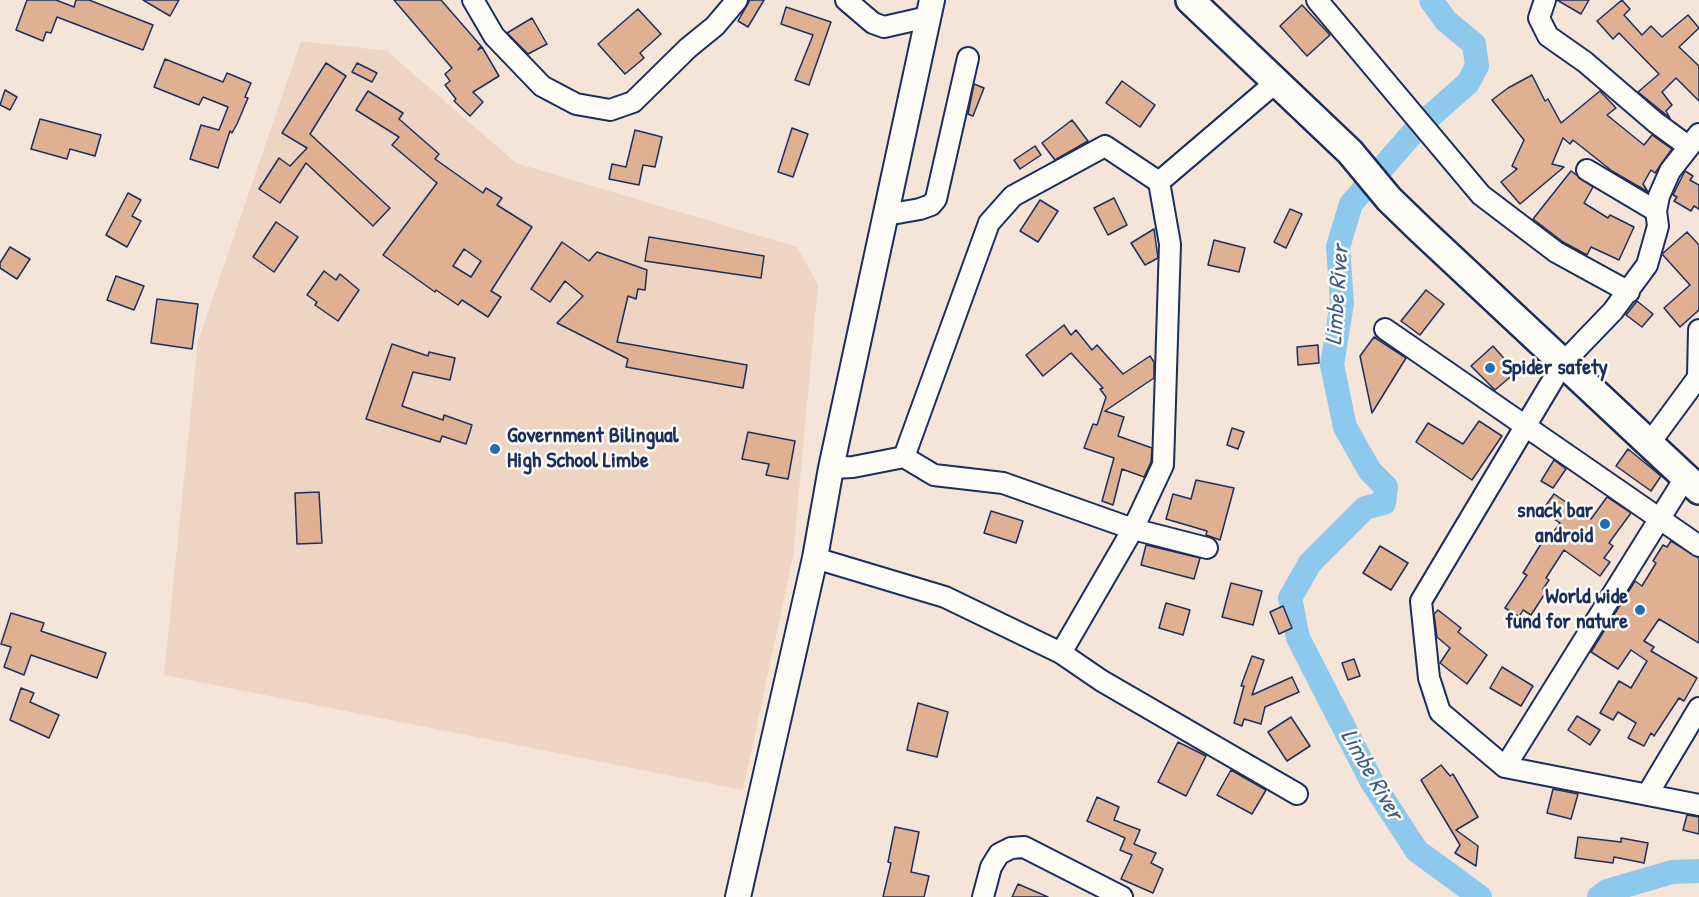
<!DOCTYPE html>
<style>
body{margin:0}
canvas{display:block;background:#f4e5d8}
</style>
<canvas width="1699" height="897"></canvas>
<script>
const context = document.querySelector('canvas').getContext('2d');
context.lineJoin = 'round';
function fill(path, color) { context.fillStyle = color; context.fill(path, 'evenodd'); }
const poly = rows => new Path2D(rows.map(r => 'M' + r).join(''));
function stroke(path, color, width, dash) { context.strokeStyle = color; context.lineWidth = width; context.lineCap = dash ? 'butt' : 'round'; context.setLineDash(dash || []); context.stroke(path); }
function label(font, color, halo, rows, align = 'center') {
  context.font = font + ' "Patrick Hand",sans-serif'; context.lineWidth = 5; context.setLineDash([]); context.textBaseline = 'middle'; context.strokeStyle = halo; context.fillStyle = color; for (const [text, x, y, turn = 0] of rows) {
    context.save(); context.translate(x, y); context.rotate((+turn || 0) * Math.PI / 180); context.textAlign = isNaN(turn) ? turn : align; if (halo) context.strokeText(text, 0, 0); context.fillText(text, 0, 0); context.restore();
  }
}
const built = poly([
 [301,41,387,51,516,163,797,247,818,285,793,556,743,790,164,675,198,341]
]);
const river = poly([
 [1431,0,1446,21,1474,44,1477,66,1468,83,1417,128,1351,204,1338,247,1342,303,1332,365,1345,427,1370,471,1386,487,1384,503,1365,508,1310,563,1290,598,1298,638,1372,782,1417,851,1480,897],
 [1599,897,1607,891,1672,872,1699,871]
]);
const building = poly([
 [27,0,56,0,74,7,76,0,89,0,153,25,143,50,57,17,51,33,46,32,43,41,16,30,27,0],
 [143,0,179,0,170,16,143,0],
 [394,0,441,0,481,46,478,50,482,47,499,76,473,92,483,102,470,116,454,101,456,99,445,85,450,81,445,74,452,68,394,0],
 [750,0,764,0,748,27,738,21,750,0],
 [1557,0,1589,0,1581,14,1557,0],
 [1622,0,1630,9,1624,15,1642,35,1651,26,1662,37,1688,15,1699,28,1679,47,1699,66,1699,101,1676,78,1662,92,1672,105,1666,111,1670,118,1638,92,1659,74,1619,33,1613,39,1597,21,1622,0],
 [1302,5,1330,35,1307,56,1280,26,1302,5],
 [786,7,831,22,809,85,795,80,813,35,781,24,786,7],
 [638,9,661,34,640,53,644,58,625,74,598,44,638,9],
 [532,18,547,44,528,54,507,33,532,18],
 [165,59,223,82,227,73,251,83,245,97,248,98,237,124,232,133,230,131,218,168,190,159,201,125,219,130,228,107,203,97,199,105,154,87,165,59],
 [326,63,346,76,310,134,390,208,373,226,306,163,280,203,259,189,279,158,290,166,307,148,282,133,326,63],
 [357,63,377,73,372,82,352,72,357,63],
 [1532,75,1545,101,1548,99,1561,123,1600,91,1616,108,1607,115,1644,145,1652,135,1672,149,1655,173,1651,170,1643,184,1648,192,1612,171,1573,140,1570,144,1563,138,1552,164,1564,167,1520,204,1501,182,1517,169,1512,166,1524,140,1492,100,1508,88,1532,75],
 [1122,81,1155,105,1140,127,1106,103,1122,81],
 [974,84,984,88,973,116,968,114,974,84],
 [5,90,17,97,10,110,0,105,5,90],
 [368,91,403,113,399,119,439,154,435,159,483,193,486,188,502,198,497,205,532,227,491,291,501,297,488,317,462,300,458,305,436,290,435,292,383,255,437,183,392,145,399,137,356,110,368,91],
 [464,249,481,261,471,277,453,266,464,249],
 [40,119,101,135,95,156,70,149,67,159,31,149,40,119],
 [1072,120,1088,141,1055,160,1042,143,1072,120],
 [792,128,808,134,793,177,778,172,792,128],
 [635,130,662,137,655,167,643,165,639,185,609,179,612,164,626,167,635,130],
 [1035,146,1041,155,1020,169,1014,160,1035,146],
 [1571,171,1593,187,1584,203,1608,218,1610,215,1634,227,1619,260,1591,247,1587,255,1563,242,1533,219,1571,171],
 [1685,171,1693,176,1690,180,1699,185,1699,209,1694,206,1691,211,1674,201,1677,197,1673,195,1685,171],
 [128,193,141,200,132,216,141,221,127,247,106,235,128,193],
 [1114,198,1127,225,1108,235,1094,208,1114,198],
 [1040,200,1058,211,1038,242,1020,231,1040,200],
 [1290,209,1302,214,1286,248,1274,242,1290,209],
 [276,222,298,237,274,272,253,257,276,222],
 [1154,229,1158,258,1145,265,1131,243,1154,229],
 [1687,232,1699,245,1699,310,1680,327,1664,308,1690,285,1662,254,1687,232],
 [649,237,764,256,761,278,645,261,649,237],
 [1214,240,1245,248,1239,272,1208,265,1214,240],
 [562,242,589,261,597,252,647,270,645,290,638,289,636,299,628,296,617,342,747,365,743,388,626,367,628,359,557,323,583,296,565,281,550,302,531,289,562,242],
 [10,247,30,259,17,279,0,268,0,263,10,247],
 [324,271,336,280,340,274,359,290,338,321,315,305,317,302,307,295,324,271],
 [116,276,144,286,134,310,107,300,116,276],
 [1426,290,1444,304,1420,335,1401,321,1426,290],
 [157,299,198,304,192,349,151,343,157,299],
 [1637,301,1653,314,1642,327,1626,315,1637,301],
 [1064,325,1071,335,1076,330,1092,350,1097,345,1123,374,1150,356,1154,362,1154,378,1105,411,1124,417,1118,436,1152,448,1151,462,1144,477,1122,469,1113,505,1102,501,1114,458,1084,448,1093,424,1097,425,1106,397,1100,389,1103,388,1071,353,1043,376,1026,355,1064,325],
 [1374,337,1406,358,1372,413,1360,356,1374,337],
 [392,344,428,356,429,352,455,358,450,380,413,372,402,406,443,420,444,415,472,425,466,444,442,436,440,442,366,419,392,344],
 [1318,345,1319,363,1298,365,1297,347,1318,345],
 [1493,346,1516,372,1495,390,1471,366,1493,346],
 [1479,421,1502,436,1472,480,1416,442,1428,423,1463,444,1479,421],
 [1232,428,1244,432,1238,449,1227,445,1232,428],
 [748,432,795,441,788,479,766,475,769,464,742,459,748,432],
 [1628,449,1661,476,1651,491,1616,466,1628,449],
 [1554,460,1566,469,1553,488,1541,481,1554,460],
 [1196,480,1234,488,1220,540,1206,535,1207,531,1166,519,1173,494,1191,499,1196,480],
 [319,492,322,543,297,544,295,493,319,492],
 [1554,494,1591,519,1607,497,1631,513,1609,543,1613,546,1604,558,1610,562,1600,576,1564,550,1546,578,1549,580,1543,589,1546,592,1531,615,1523,610,1519,617,1505,608,1527,575,1523,573,1544,539,1547,541,1560,523,1542,511,1554,494],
 [991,511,1023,521,1016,543,984,533,991,511],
 [1671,541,1699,558,1699,643,1659,619,1644,641,1654,647,1651,651,1697,678,1684,701,1679,698,1654,736,1651,733,1644,746,1628,738,1636,723,1618,712,1613,720,1600,713,1619,681,1631,688,1647,661,1631,650,1618,669,1591,652,1635,581,1642,586,1656,563,1653,561,1663,545,1667,547,1671,541],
 [1146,545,1200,558,1194,579,1141,565,1146,545],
 [1380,546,1408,563,1391,590,1363,573,1380,546],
 [1231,583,1262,591,1253,625,1222,617,1231,583],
 [1166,603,1190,610,1183,635,1159,628,1166,603],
 [1283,606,1292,628,1279,634,1270,612,1283,606],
 [1438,610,1461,628,1458,632,1487,655,1467,684,1440,663,1450,648,1437,637,1434,614,1438,610],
 [11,613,44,623,41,631,106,653,97,678,31,655,24,675,4,667,11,647,1,644,11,613],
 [1252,656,1264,660,1252,695,1292,677,1299,692,1265,707,1261,724,1244,719,1242,726,1234,723,1244,686,1241,686,1252,656],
 [1354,659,1360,676,1348,680,1342,663,1354,659],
 [1502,667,1533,686,1521,706,1490,688,1502,667],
 [21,688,34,693,30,702,59,715,49,738,10,720,21,688],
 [918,703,948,712,937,757,907,750,918,703],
 [1577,716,1600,730,1590,745,1568,730,1577,716],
 [1291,717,1310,746,1287,761,1268,732,1291,717],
 [1178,742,1206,756,1186,796,1158,782,1178,742],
 [1441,765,1450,776,1453,774,1478,817,1456,830,1478,846,1476,866,1455,853,1460,845,1421,780,1441,765],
 [1231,770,1266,790,1252,814,1217,795,1231,770],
 [1553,789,1578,794,1571,819,1547,813,1553,789],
 [1097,797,1119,807,1114,820,1140,830,1134,844,1156,853,1151,863,1163,869,1153,893,1121,879,1132,855,1120,850,1125,838,1087,821,1097,797],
 [1687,815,1699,817,1699,834,1683,830,1687,815],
 [895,827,919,832,911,872,929,876,924,897,883,897,891,863,888,862,895,827],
 [1578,837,1621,842,1621,838,1648,843,1644,863,1614,857,1613,863,1575,858,1578,837],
 [1018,884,1048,897,1012,897,1018,884]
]);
const minor = poly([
 [473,0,494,36,542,86,576,104,610,110,633,102,688,48,715,26,737,0],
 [846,0,873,23,884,27,928,17],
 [1317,0,1481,195,1556,252,1629,292],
 [1545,0,1539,18,1548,36,1585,62,1655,122,1689,147],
 [1587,170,1656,211],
 [886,215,920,209,931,205,936,199,968,58],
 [1385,329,1699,546],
 [1698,377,1699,330],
 [1649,444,1699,376],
 [904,457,934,475,1003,483,1133,529,1163,465,1170,244,1159,182],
 [831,468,853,467,904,457,989,223,1013,196,1105,146,1159,182,1275,83],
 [1685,478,1505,767,1699,805],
 [815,558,945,597,1061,653,1102,681,1297,794],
 [1061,653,1133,529,1207,548],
 [1505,767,1440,712,1429,678,1421,601,1563,363,1613,311,1647,265,1658,226,1656,211,1659,196,1670,171,1699,134],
 [1647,795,1699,708],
 [983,897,991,867,999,854,1011,848,1024,847,1122,897]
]);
const major = poly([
 [738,897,815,558,831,468,932,0]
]);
const highway = poly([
 [1190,0,1350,152,1389,199,1421,230,1699,490]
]);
const markers = [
 [1490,368,6,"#1f6fb2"],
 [495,449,6,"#1f6fb2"],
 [1605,524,6,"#1f6fb2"],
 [1640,610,6,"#1f6fb2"]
];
const poiNames = [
 ["Spider safety",1502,368],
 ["Government Bilingual",507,436],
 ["High School Limbe",507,461],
 ["snack bar",1593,511,"right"],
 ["android",1593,536,"right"],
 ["World wide",1628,597,"right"],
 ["fund for nature",1628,622,"right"]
];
const waterNames = [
 ["Limbe River",1338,295,-86],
 ["Limbe River",1371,775,60]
];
fill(built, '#eed5c3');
stroke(river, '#8dc8ed', 24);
fill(building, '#dfb091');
stroke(building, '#1b2f5e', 1.5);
stroke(minor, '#1b2f5e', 24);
stroke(major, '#1b2f5e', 28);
stroke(highway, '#1b2f5e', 32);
stroke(minor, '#fdfcf7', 20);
stroke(major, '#fdfcf7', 24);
stroke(highway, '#fdfcf7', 27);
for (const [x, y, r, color] of markers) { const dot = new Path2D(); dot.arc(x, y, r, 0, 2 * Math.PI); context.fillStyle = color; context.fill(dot); stroke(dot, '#fdfcf7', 2); }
label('bold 22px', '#1b2f5e', '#fdfcf7', poiNames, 'left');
label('italic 24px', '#3d5d89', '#fdfcf7', waterNames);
</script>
